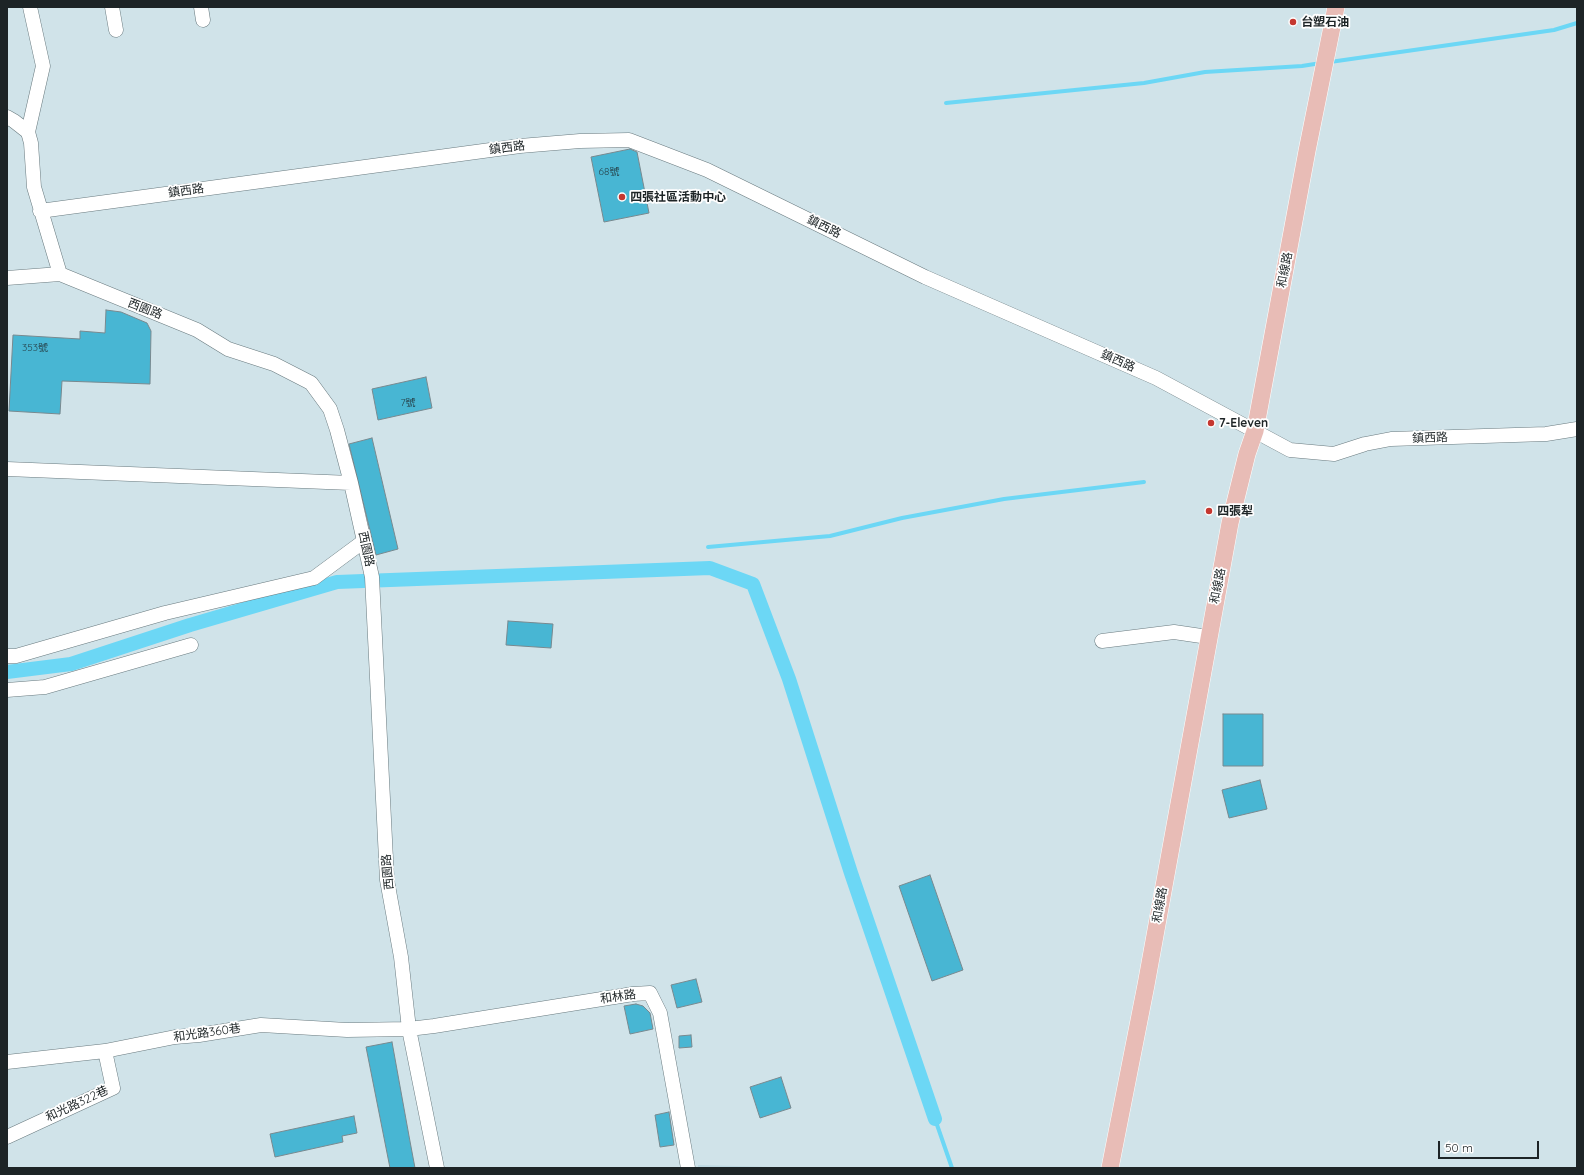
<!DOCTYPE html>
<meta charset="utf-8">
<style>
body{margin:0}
#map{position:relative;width:1584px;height:1175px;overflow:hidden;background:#d0e3e9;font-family:Quicksand,sans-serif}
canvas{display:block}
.frame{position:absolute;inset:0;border:8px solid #1d2426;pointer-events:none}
.scale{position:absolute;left:1438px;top:1141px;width:101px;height:18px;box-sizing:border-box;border:2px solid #1d2426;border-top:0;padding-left:5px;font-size:12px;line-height:14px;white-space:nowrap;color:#1d2426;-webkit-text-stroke:3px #fff;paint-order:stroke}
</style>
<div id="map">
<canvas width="1584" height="1175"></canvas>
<div class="frame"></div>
<div class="scale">50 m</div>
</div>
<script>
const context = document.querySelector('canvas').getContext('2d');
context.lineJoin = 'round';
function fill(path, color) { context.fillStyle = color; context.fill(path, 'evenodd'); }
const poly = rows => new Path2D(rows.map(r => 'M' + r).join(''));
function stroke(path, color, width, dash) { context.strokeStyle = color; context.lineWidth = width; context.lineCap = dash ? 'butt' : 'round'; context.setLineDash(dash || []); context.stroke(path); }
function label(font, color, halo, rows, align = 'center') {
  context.font = font + ' Quicksand,"Noto Sans TC",sans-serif'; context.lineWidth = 3.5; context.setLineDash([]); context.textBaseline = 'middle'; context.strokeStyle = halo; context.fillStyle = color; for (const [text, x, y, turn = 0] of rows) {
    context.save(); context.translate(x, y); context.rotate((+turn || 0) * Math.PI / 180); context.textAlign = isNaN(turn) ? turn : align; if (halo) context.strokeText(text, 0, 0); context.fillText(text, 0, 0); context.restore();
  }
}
const built = poly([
 [698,1165,773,1167,773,1168,698,1168]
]);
const stream = poly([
 [1330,62,1554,30,1577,23],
 [946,103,1144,83,1205,72,1302,66,1321,63],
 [708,547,830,536,902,518,1004,499,1144,482],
 [935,1119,952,1168]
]);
const canal = poly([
 [7,672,71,664,190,625,337,582,710,568,753,584,789,679,851,873,935,1119]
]);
const building = poly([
 [630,149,637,152,649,213,604,222,591,157,630,149],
 [106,310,121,312,147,323,151,331,150,384,62,381,60,414,9,411,13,335,80,339,80,331,105,333,106,310],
 [426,377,432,408,378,420,372,389,426,377],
 [372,438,398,549,376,555,349,444,372,438],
 [508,621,553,624,551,648,506,645,508,621],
 [1223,714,1263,714,1263,766,1223,766,1223,714],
 [1260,780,1267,809,1229,818,1222,790,1260,780],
 [930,875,963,970,932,981,899,886,930,875],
 [696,979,702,1002,677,1008,671,985,696,979],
 [636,1004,643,1006,650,1013,653,1029,630,1034,624,1006,636,1004],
 [691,1035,692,1047,679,1048,679,1036,691,1035],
 [392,1042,409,1136,415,1168,390,1168,366,1047,392,1042],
 [781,1077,791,1108,760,1118,750,1087,781,1077],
 [669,1112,674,1145,660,1147,655,1115,669,1112],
 [354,1116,357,1133,342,1136,343,1142,275,1157,270,1134,354,1116]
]);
const minor = poly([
 [112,7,116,30],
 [201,7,203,20],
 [7,117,14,121,28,132,31,143,34,187,60,274,197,330,228,349,274,364,311,383,330,409,337,430,351,483,372,577,387,880,401,957,409,1029,437,1168],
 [28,132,43,66,30,7],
 [40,211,520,146,580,141,629,140,707,170,925,277,1156,378,1290,450,1334,454,1365,444,1391,439,1546,434,1577,429],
 [7,278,60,274],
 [7,469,351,483],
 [1102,641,1174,632,1208,637],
 [7,656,16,656,165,613,314,578,364,541],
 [7,690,45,687,191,645],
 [7,1062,105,1051,175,1037,199,1035,261,1025,347,1030,409,1029,434,1026,633,994,650,993,660,1013,688,1168],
 [7,1137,113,1088,105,1051]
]);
const major = poly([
 [1110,1168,1146,985,1230,523,1247,454,1255,431,1307,151,1336,7]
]);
const markers = [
 [1293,22,4,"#c53730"],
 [622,197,4,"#c53730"],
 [1211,423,4,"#c53730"],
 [1209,511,4,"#c53730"]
];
const numberNames = [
 ["68號",609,172],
 ["353號",35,348],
 ["7號",408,403]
];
const poiNames = [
 ["台塑石油",1301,22],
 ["四張社區活動中心",630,197],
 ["7-Eleven",1219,423],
 ["四張犁",1217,511]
];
const streetNames = [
 ["鎮西路",507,148,-7],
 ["鎮西路",186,191,-8],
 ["鎮西路",824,227,26],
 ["和線路",1285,270,-79],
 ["西園路",145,309,21],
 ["鎮西路",1118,361,24],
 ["鎮西路",1430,438,-2],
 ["西園路",366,549,78],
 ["和線路",1218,586,-79],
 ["西園路",388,872,-95],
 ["和線路",1160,905,-80],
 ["和林路",618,997,-8],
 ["和光路360巷",207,1033,-8],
 ["和光路322巷",77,1104,-25]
];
fill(built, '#bed9e2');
stroke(stream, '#6cd7f5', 4);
stroke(canal, '#6cd7f5', 14);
fill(building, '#48b6d3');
stroke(building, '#78898f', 1);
stroke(minor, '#697a7f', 15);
stroke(major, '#fff', 18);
stroke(minor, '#fff', 14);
stroke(major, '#e8bcb6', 17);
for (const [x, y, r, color] of markers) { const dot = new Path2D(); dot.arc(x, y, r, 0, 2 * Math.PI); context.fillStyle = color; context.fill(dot); stroke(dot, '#fff', 1.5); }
label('10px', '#284851', null, numberNames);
label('bold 12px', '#1d2426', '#fff', poiNames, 'left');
label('12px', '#1d2426', '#fff', streetNames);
</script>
